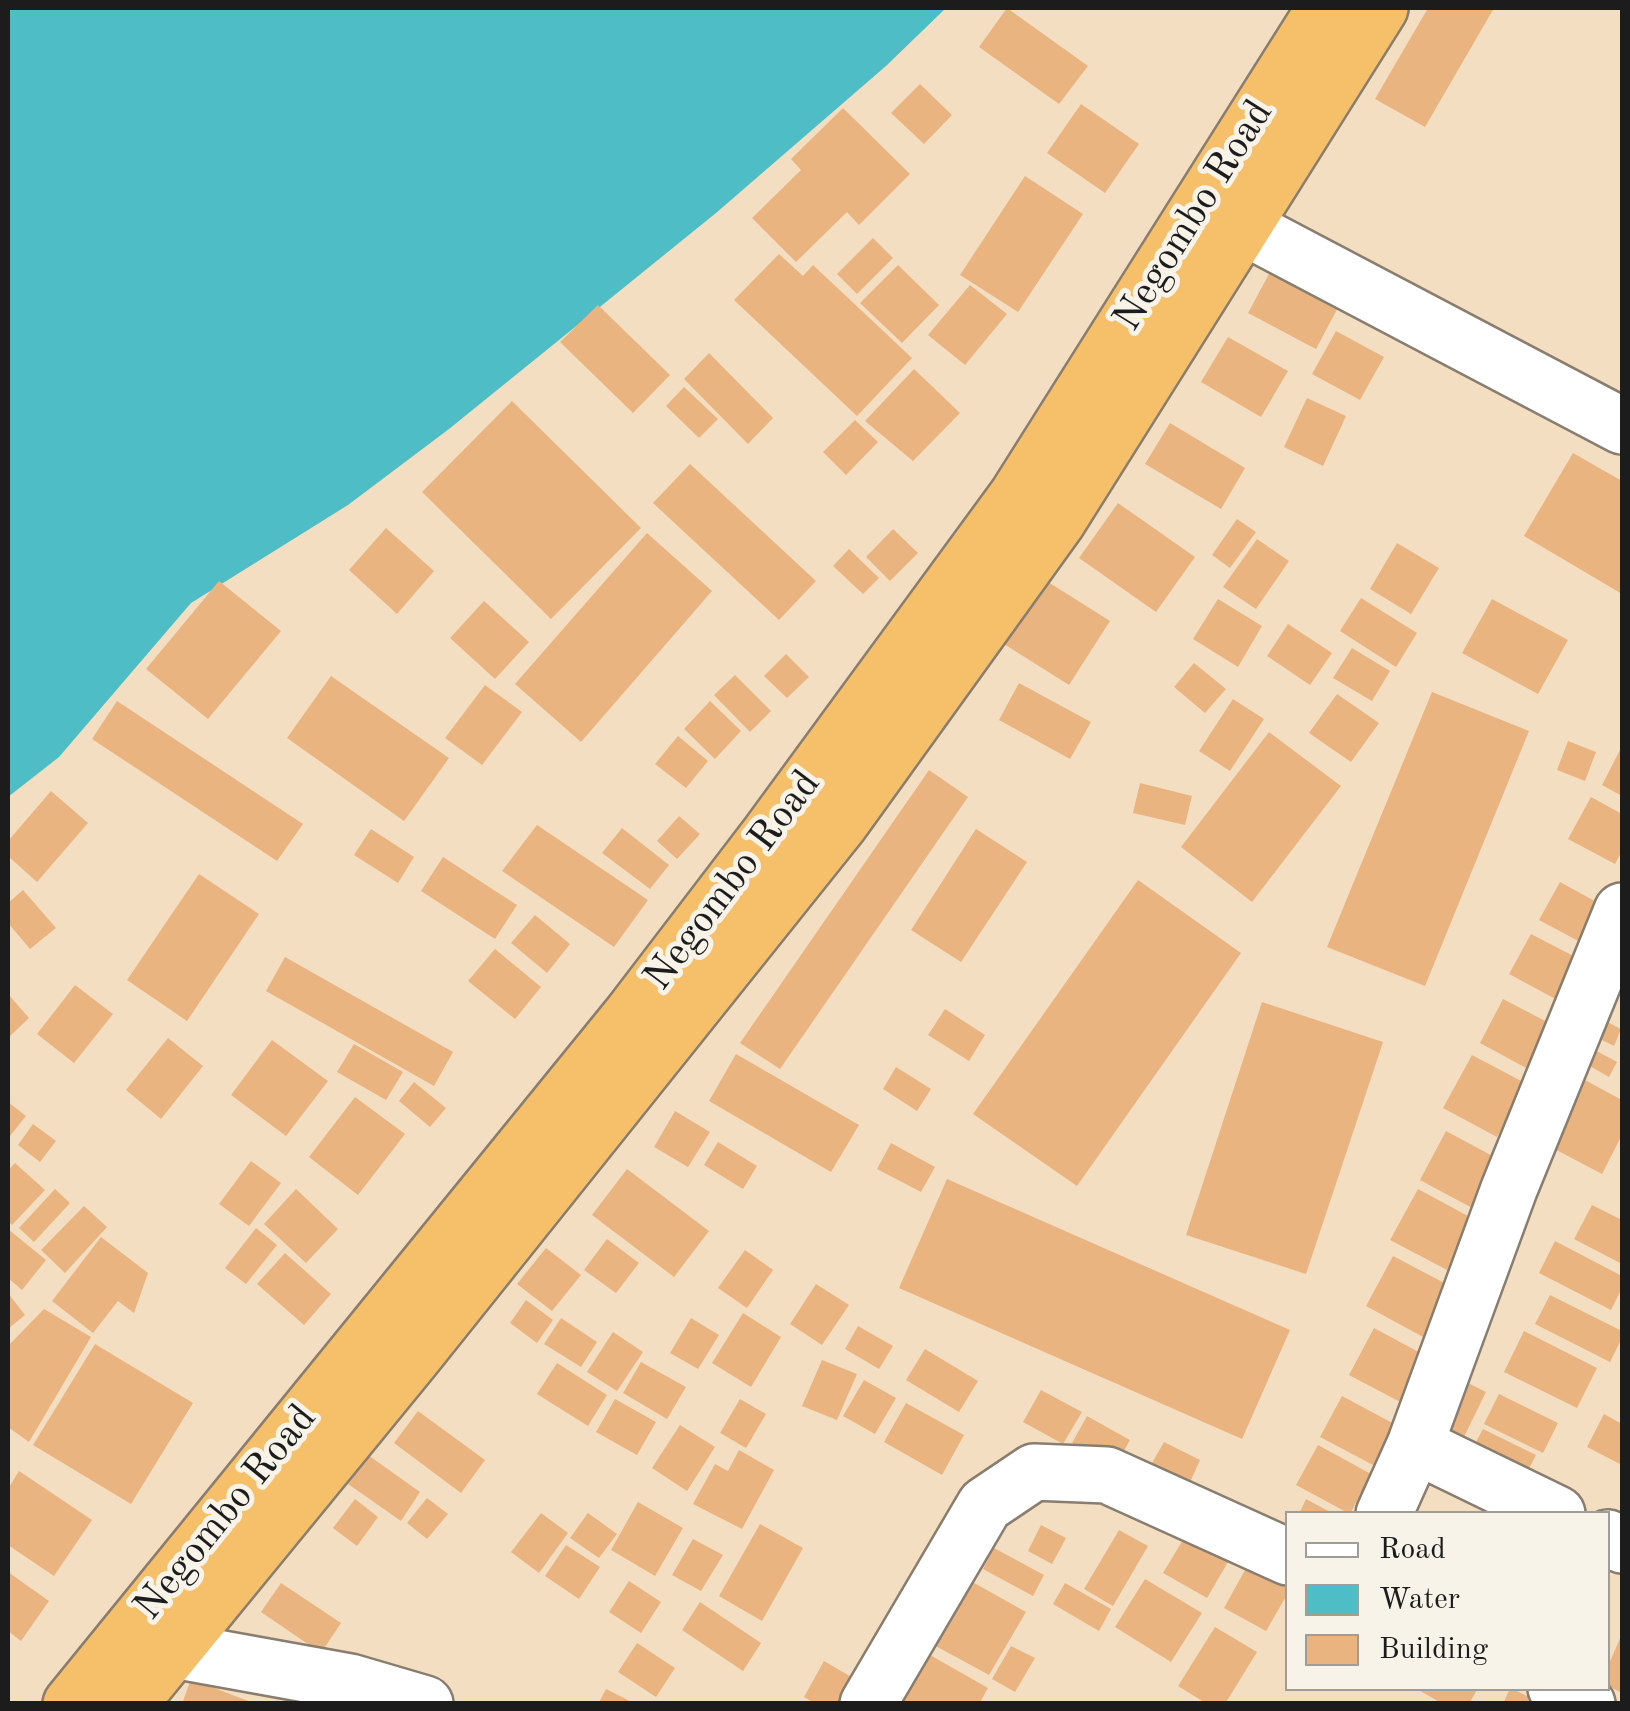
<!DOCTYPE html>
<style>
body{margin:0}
#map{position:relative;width:1630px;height:1711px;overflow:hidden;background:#f3dec1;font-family:"Old Standard TT",serif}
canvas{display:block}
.frame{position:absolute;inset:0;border:10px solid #1c1c1c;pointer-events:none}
.legend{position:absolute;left:1285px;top:1511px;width:325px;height:180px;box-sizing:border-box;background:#f7f3e8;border:2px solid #9f9d96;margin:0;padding:12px 18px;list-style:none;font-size:30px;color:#1c1c1c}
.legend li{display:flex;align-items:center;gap:20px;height:50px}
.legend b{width:50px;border:2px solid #9f9d96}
</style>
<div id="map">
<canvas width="1630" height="1711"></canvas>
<div class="frame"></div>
<ul class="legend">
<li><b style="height:12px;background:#fff"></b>Road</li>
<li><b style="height:28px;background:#4fbdc6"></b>Water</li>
<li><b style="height:28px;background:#eab481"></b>Building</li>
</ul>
</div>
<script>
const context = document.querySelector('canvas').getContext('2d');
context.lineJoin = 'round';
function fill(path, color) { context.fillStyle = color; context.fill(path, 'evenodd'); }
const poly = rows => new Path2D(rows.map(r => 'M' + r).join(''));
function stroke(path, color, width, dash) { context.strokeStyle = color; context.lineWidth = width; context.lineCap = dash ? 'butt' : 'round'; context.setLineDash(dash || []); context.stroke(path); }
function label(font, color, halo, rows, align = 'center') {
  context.font = font + ' "Old Standard TT",serif'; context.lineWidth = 10; context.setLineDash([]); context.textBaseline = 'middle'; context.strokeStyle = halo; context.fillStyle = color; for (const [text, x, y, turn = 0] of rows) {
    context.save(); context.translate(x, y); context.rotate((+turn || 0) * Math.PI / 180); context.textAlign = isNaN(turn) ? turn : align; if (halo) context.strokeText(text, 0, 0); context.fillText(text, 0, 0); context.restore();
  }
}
const water = poly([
 [8,8,946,8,886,66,716,213,449,429,348,505,191,603,59,757,8,797]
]);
const building = poly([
 [1007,8,1088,66,1059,104,979,47],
 [1428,8,1494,8,1425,127,1375,99],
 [920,84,952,115,924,144,891,113],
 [1081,104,1139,144,1105,193,1047,153],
 [843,108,910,174,859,225,847,212,796,262,752,218,801,170,791,159],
 [1025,176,1083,214,1018,312,960,275],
 [873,238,893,258,857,294,837,274],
 [779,254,803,276,813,265,912,358,857,416,734,300],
 [1276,261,1343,298,1316,349,1248,313],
 [898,265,939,305,902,343,860,303],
 [970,285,1007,314,965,365,928,335],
 [598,305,670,375,633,413,560,342],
 [1336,331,1384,357,1360,400,1312,374],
 [1228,337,1288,371,1261,417,1201,382],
 [709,353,773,418,748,444,684,379],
 [914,369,960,413,913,461,865,421],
 [684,387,718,419,699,438,666,406],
 [1307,398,1346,416,1323,466,1284,447],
 [512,401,641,528,551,619,422,492],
 [855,420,878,442,846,475,823,452],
 [1170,423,1245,468,1221,509,1145,464],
 [1573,453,1622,481,1622,594,1524,536],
 [690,464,816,581,779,620,653,503],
 [1118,503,1195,557,1156,612,1079,558],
 [1237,519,1256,532,1230,568,1212,555],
 [386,528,434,571,397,614,349,570],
 [893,529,918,553,890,581,866,557],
 [647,533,712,591,581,742,515,684],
 [1257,539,1289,561,1256,609,1223,587],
 [1397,543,1439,568,1411,614,1370,589],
 [849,549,879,578,863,594,833,566],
 [1037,575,1110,621,1069,685,996,639],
 [219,581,281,631,208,719,146,669],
 [1361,598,1417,633,1396,667,1340,631],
 [1218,599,1262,626,1238,667,1193,639],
 [1492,599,1568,640,1538,694,1462,653],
 [484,601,529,642,495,679,450,638],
 [1288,624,1332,653,1310,685,1267,656],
 [1352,648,1390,671,1372,701,1333,678],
 [786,654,809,677,787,698,764,676],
 [1194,663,1226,689,1205,713,1174,687],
 [735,675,771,711,750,732,714,695],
 [331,676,449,758,404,821,287,738],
 [1019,683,1091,722,1070,759,999,720],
 [485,685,522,712,482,765,445,738],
 [1432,692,1529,731,1425,986,1327,947],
 [1337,694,1379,723,1351,762,1309,733],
 [1233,699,1264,719,1230,771,1199,751],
 [117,701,303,824,277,861,92,739],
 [710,701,741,731,715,759,684,729],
 [1269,732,1341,786,1252,902,1181,847],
 [678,736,708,761,686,788,655,764],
 [1568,741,1596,752,1585,781,1557,770],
 [1622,746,1622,796,1602,785],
 [929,770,968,797,780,1069,740,1043],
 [1140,783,1192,796,1185,825,1133,813],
 [51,791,88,823,37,882,8,856,8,841],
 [1591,797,1622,814,1622,851,1615,864,1568,839],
 [679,816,700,834,677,859,657,841],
 [537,825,648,900,614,947,502,871],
 [622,828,669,865,650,889,602,853],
 [371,829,414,857,398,883,354,855],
 [976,829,1027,862,961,962,911,930],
 [443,857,517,905,495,939,421,891],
 [199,874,259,914,187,1021,127,980],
 [1138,880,1241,953,1077,1186,973,1114],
 [1560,882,1602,905,1582,943,1539,920],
 [23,890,56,928,30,949,8,923,8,903],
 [535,915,570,944,547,973,511,943],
 [1531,934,1583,961,1561,1002,1509,974],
 [495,949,541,987,515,1019,468,981],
 [285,957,453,1052,434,1086,266,991],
 [75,985,113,1014,74,1063,37,1034],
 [8,994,29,1018,8,1038],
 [1503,999,1551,1024,1528,1069,1480,1043],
 [1262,1002,1383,1042,1306,1274,1186,1235],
 [945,1009,985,1035,969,1061,928,1035],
 [1594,1015,1621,1029,1614,1046,1586,1032],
 [168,1038,203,1066,161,1119,126,1090],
 [272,1040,328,1081,286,1136,231,1095],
 [1582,1043,1617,1062,1609,1077,1574,1057],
 [354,1044,403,1072,386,1100,337,1072],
 [736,1054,859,1125,831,1172,709,1101],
 [1472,1055,1525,1083,1497,1137,1443,1108],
 [896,1067,931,1089,917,1111,883,1089],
 [1583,1079,1622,1100,1622,1135,1602,1174,1547,1145],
 [414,1082,446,1108,430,1127,399,1101],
 [355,1097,405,1134,358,1195,309,1157],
 [8,1102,26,1116,10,1136,8,1134],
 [675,1111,710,1132,688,1167,654,1147],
 [33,1124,56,1141,40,1162,18,1145],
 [1446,1131,1500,1160,1474,1209,1420,1180],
 [718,1142,757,1166,743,1189,704,1165],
 [891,1143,935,1167,921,1192,877,1169],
 [251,1161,281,1183,249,1226,219,1204],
 [15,1163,45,1190,12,1225,8,1221,8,1170],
 [627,1169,709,1231,674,1277,592,1215],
 [947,1179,1290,1330,1242,1439,899,1288],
 [55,1189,70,1203,34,1242,19,1228],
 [296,1189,338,1229,306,1263,264,1224],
 [1418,1189,1479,1222,1451,1272,1390,1240],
 [1592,1205,1622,1220,1622,1264,1574,1239],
 [84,1206,107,1227,65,1273,41,1250],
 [256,1228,277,1245,246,1284,225,1268],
 [8,1229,46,1260,22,1290,8,1278],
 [101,1237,148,1273,134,1313,118,1301,93,1333,52,1301],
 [607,1239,639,1263,616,1293,584,1270],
 [1555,1241,1622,1276,1622,1288,1611,1310,1539,1273],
 [546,1248,581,1275,552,1311,517,1284],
 [745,1250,773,1270,747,1308,718,1288],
 [285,1253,331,1294,304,1325,257,1284],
 [1393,1256,1452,1287,1425,1338,1366,1306],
 [816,1284,849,1305,822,1345,790,1324],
 [8,1293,25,1315,8,1329],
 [1550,1295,1622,1331,1622,1338,1610,1362,1535,1324],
 [526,1300,553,1320,537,1343,510,1323],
 [44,1309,91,1337,29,1442,8,1427,8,1346],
 [743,1313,781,1337,751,1387,712,1363],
 [561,1318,597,1342,581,1367,544,1344],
 [691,1318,719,1335,698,1369,670,1353],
 [858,1326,893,1346,879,1369,845,1349],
 [1374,1328,1428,1357,1402,1403,1349,1375],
 [1524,1331,1597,1368,1577,1408,1504,1372],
 [613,1332,643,1352,617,1391,587,1372],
 [95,1344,193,1403,131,1504,33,1445],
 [925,1349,978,1381,959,1412,906,1380],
 [822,1360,857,1374,837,1420,802,1406],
 [641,1362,686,1387,667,1419,623,1393],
 [557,1363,607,1395,588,1426,537,1394],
 [1458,1378,1486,1392,1458,1449,1429,1435],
 [864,1380,896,1398,875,1434,843,1416],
 [1041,1390,1082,1412,1063,1444,1023,1422],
 [1499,1394,1558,1423,1543,1453,1484,1424],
 [1342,1396,1398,1426,1375,1466,1320,1437],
 [615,1399,656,1422,637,1455,596,1432],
 [740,1399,766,1414,746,1448,720,1433],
 [906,1403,964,1435,942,1475,884,1442],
 [418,1411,485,1460,461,1493,394,1443],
 [1604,1414,1622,1424,1622,1465,1587,1447],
 [1087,1416,1130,1440,1115,1467,1072,1443],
 [680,1425,715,1447,687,1491,652,1468],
 [1483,1429,1536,1455,1521,1484,1468,1457],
 [1164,1442,1200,1460,1190,1482,1152,1463],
 [1318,1445,1371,1474,1350,1514,1296,1485],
 [739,1450,774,1470,742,1529,693,1504,715,1464,728,1471],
 [368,1455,420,1492,401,1521,348,1484],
 [19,1471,92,1520,54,1576,8,1545,8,1489],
 [427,1498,448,1514,427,1539,407,1523],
 [355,1499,378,1517,357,1546,333,1528],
 [1306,1499,1334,1514,1299,1514],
 [638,1502,683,1528,655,1576,611,1550],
 [541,1513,568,1533,539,1573,511,1552],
 [588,1513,617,1534,599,1558,570,1538],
 [760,1524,803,1548,762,1621,719,1596],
 [1041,1525,1066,1538,1052,1564,1028,1551],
 [1192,1525,1235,1550,1207,1598,1163,1573],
 [1119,1530,1148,1546,1113,1606,1084,1589],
 [693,1539,723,1555,701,1591,672,1575],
 [566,1545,600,1567,579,1599,545,1576],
 [994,1548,1044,1575,1033,1596,983,1569],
 [1250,1561,1288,1581,1288,1593,1266,1631,1224,1608],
 [8,1572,49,1601,21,1641,8,1631],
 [1145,1579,1202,1613,1171,1662,1115,1627],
 [969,1580,1026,1612,989,1675,932,1644],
 [629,1581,661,1602,641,1633,609,1612],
 [281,1583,341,1623,321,1653,261,1612],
 [1065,1583,1111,1609,1099,1631,1053,1604],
 [700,1602,761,1643,743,1671,682,1630],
 [1215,1627,1257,1652,1225,1704,1207,1704,1178,1686],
 [1622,1634,1622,1693,1608,1686,1608,1666],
 [637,1643,675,1668,656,1697,618,1672],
 [1011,1646,1035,1658,1015,1692,992,1679],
 [923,1651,988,1688,979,1704,893,1704],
 [824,1661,853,1678,838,1704,816,1704,804,1697],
 [191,1679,256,1704,182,1704],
 [1415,1688,1478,1688,1469,1704,1443,1704],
 [1510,1688,1544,1704,1503,1704],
 [606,1689,636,1704,598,1704]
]);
const minor = poly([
 [1242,226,1622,426],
 [1415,1445,1557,1514],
 [1384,1514,1415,1445,1509,1189,1622,911],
 [1608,1538,1622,1545],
 [173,1650,350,1682,425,1704],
 [1556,1688,1587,1704],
 [868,1704,985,1505,1034,1472,1107,1475,1288,1557]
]);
const highway = poly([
 [71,1704,632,1014,768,836,1017,496,1325,8],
 [129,1704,413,1357,841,822,1057,522,1380,8]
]);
const streetNames = [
 ["Negombo Road",1194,216,-58],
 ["Negombo Road",733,881,-53],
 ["Negombo Road",226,1513,-51]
];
fill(water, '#4fbdc6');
fill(building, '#eab481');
stroke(minor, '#887d6e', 60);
stroke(highway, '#887d6e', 60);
stroke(minor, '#fff', 55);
stroke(highway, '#f6c06b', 55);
label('40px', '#1c1c1c', '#f7f3e8', streetNames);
</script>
